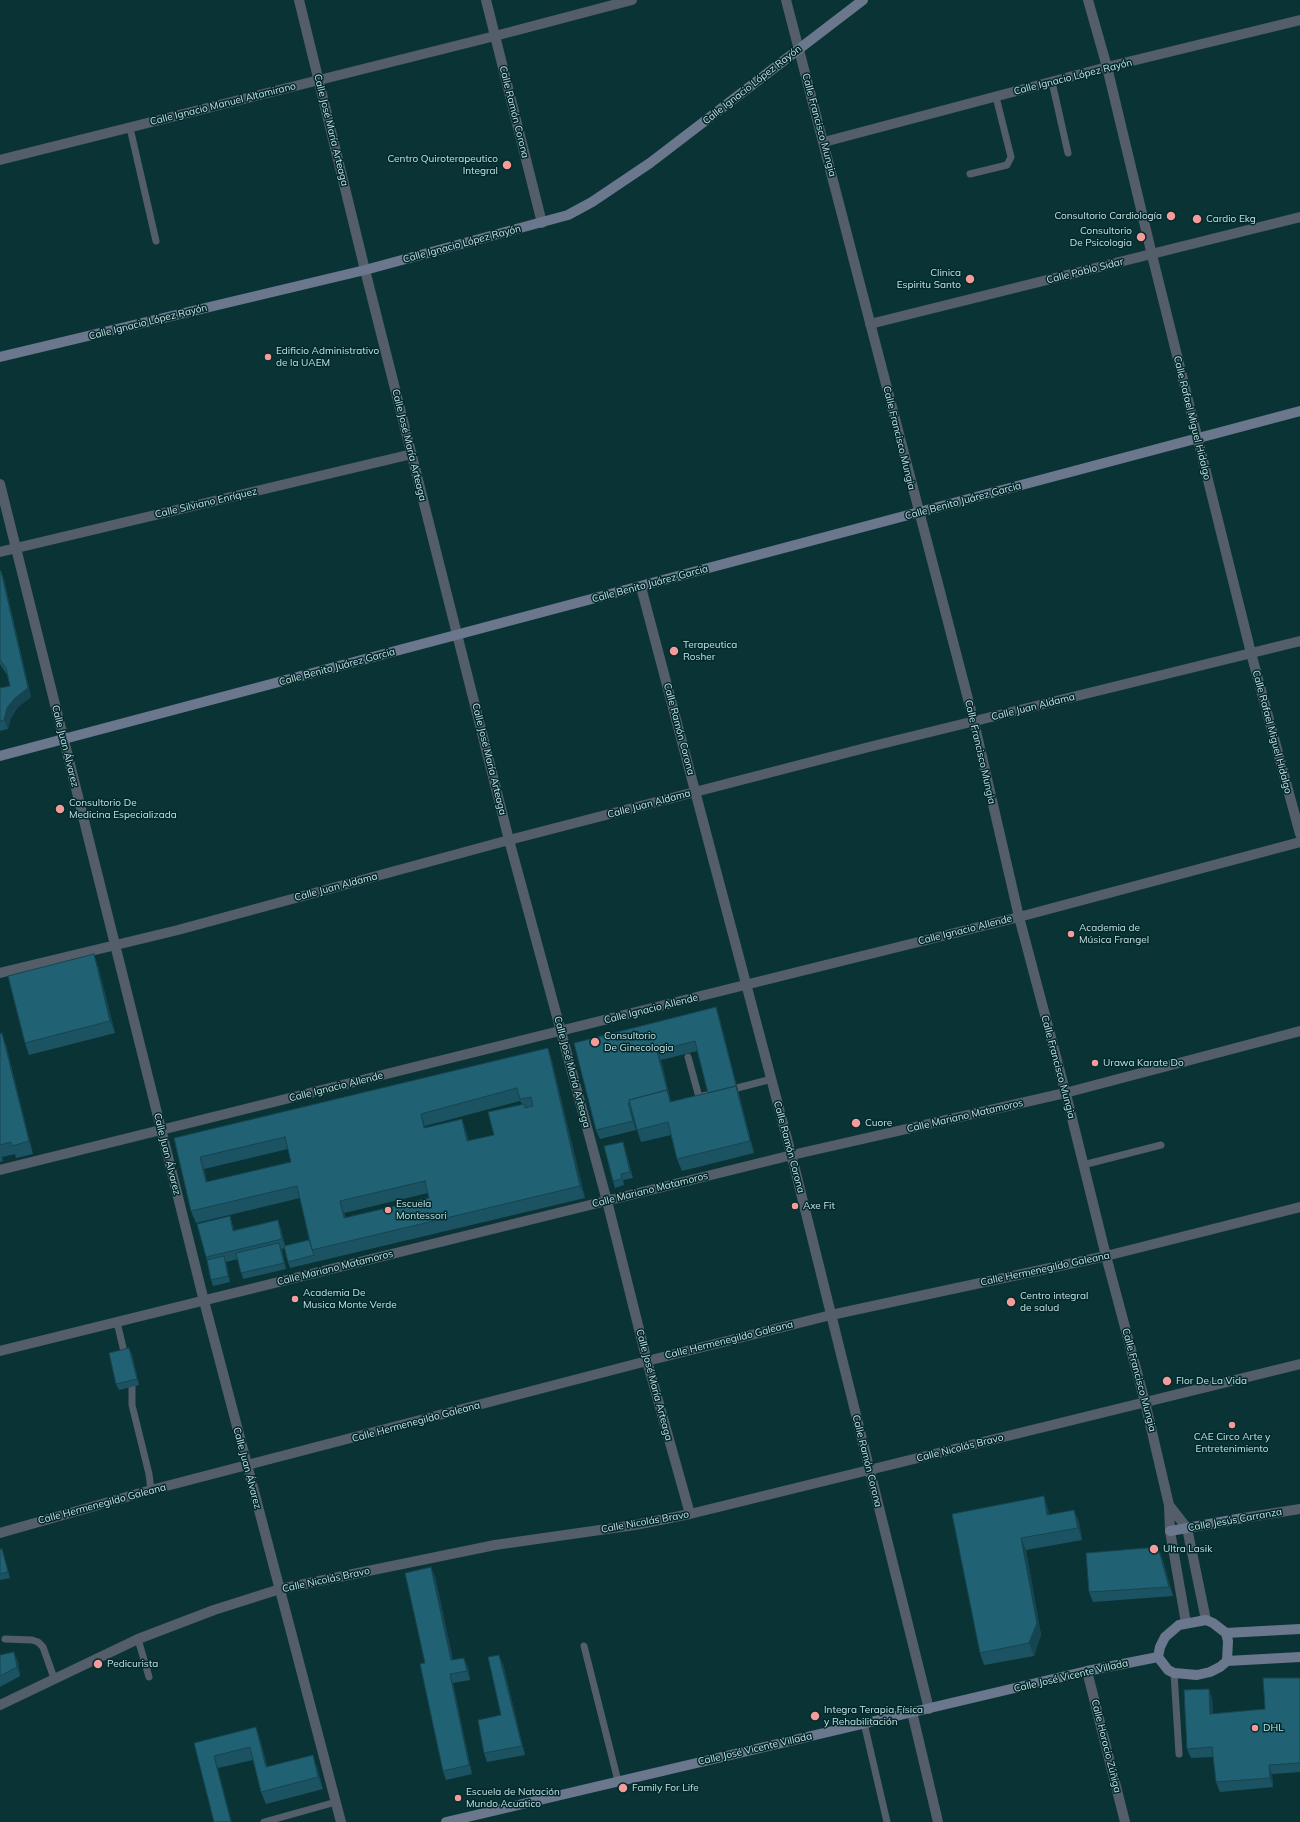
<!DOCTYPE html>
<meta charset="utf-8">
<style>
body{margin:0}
canvas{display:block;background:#0a3335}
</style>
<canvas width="1300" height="1822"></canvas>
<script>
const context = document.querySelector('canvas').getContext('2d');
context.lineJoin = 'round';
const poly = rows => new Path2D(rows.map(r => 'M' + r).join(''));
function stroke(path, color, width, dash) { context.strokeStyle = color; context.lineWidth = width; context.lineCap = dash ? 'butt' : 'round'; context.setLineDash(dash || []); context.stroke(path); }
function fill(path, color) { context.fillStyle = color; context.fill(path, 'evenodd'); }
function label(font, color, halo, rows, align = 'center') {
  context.font = font + ' Mulish,sans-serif'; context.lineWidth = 3; context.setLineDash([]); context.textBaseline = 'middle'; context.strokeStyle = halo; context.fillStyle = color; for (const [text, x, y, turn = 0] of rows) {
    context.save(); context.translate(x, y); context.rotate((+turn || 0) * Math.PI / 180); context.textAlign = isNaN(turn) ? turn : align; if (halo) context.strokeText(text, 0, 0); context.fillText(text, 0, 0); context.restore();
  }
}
const lane = poly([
 [1052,82,1068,153],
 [130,128,156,241],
 [970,174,1007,165,1011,157,996,97],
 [688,1057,699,1097,707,1095],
 [737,1088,772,1079],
 [1083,1165,1161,1145],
 [117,1322,125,1356],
 [132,1387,132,1405,149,1474,151,1490],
 [5,1639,32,1640,38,1642,43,1647,54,1678],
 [138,1639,149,1677],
 [584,1646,618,1781],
 [1174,1673,1179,1754],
 [864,1723,887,1822],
 [264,1822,336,1802]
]);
const street = poly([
 [299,0,365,270,509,840,607,1201,647,1361,690,1514],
 [486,0,542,223],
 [786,0,974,722,1019,917,1067,1098,1106,1256,1145,1402,1169,1505,1170,1531,1186,1623],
 [1088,0,1107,67,1152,255,1251,653,1300,834],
 [824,142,1107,67,1300,20],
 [0,160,495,36,632,0],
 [870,324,1300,217],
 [0,484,204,1301,341,1822],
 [0,552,412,454],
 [641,587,794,1165,929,1709],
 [0,973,178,930,509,840,869,747,1300,641],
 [0,1170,1019,917,1300,842],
 [0,1351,792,1155,1065,1093,1300,1031],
 [1169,1505,1187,1528,1206,1620],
 [1243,1518,1300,1509],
 [0,1533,151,1490,647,1361,831,1315,1106,1256,1300,1207],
 [1087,1671,1125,1822],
 [0,1705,138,1639,214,1610,280,1589,495,1545,635,1525,690,1514,1300,1364],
 [912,1712,938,1822]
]);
const secondary = poly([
 [0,357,365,270,568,215,592,202,650,163,863,0],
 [0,756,1300,411],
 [1170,1531,1243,1518],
 [1206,1620,1213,1623,1226,1633,1228,1641,1227,1661,1220,1667,1210,1672,1197,1675,1174,1673,1168,1670,1158,1657,1160,1647,1165,1637,1179,1625,1206,1620],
 [1226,1633,1300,1629],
 [1227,1661,1300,1657],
 [446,1822,1087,1671,1158,1657]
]);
const wall = poly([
 [0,571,1,571,4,580,31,697,18,707,11,718,8,729,0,731,0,688,10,686,7,675,0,664],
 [98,966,115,1033,29,1055,25,1043],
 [716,1007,719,1016,754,1153,682,1171,677,1159,671,1135,641,1142,637,1130,633,1112,632,1113,636,1130,600,1139,596,1130,574,1043],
 [697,1051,708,1093,671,1102,661,1060],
 [0,1034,6,1045,33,1154,16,1158,15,1154,2,1157,3,1161,0,1162],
 [548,1048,552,1061,585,1198,290,1268,288,1262,285,1248,282,1249,286,1269,243,1279,238,1259,226,1262,230,1282,213,1286,211,1280,206,1257,233,1225,234,1230,278,1220,281,1229,285,1246,309,1240,300,1198,196,1223,191,1211,174,1138],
 [520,1101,522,1104,494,1135,469,1141,466,1131,425,1127,425,1126],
 [288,1149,291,1162,207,1182,204,1169],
 [428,1193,429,1198,346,1218,344,1213],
 [623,1142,625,1148,633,1178,623,1180,624,1185,615,1188,613,1181],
 [132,1354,139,1385,119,1390,116,1384],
 [1044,1496,1048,1509,1049,1515,1074,1510,1079,1522,1082,1540,1026,1550,1041,1635,1034,1656,984,1665,980,1653,952,1514],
 [0,1549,4,1555,10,1578,0,1580],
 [1162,1557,1173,1596,1093,1602,1089,1592],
 [435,1576,453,1660,468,1667,470,1680,453,1683,472,1774,446,1780,443,1771,425,1663],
 [0,1655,18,1661,20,1676,0,1687],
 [503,1664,525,1755,487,1762,484,1753,501,1715],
 [1300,1678,1300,1772,1272,1774,1273,1787,1220,1792,1216,1782,1213,1757,1191,1758,1187,1749,1212,1698,1213,1714,1265,1709],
 [260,1739,267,1767,317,1767,323,1789,266,1804,261,1792,253,1760,218,1768,194,1743]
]);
const shadedWall = poly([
 [1,571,4,580,31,697,18,707,11,718,8,729,4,720,7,708,15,698],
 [94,954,98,966,115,1033,110,1021],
 [716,1007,719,1016,754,1153,750,1141],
 [2,1033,6,1045,33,1154,29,1141],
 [548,1048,552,1061,585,1198,580,1186],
 [657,1051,661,1060,674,1115,670,1102],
 [628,1103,632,1113,636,1130,633,1121],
 [421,1114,425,1126,429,1140,424,1128],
 [462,1119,466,1131,472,1153,467,1141],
 [623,1142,625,1148,633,1178,630,1172],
 [200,1157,204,1169,210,1194,206,1182],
 [340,1201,344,1213,348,1230,344,1218],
 [230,1216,233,1225,237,1240,233,1231],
 [278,1220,281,1229,286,1248,282,1239],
 [279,1243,282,1249,286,1269,284,1263],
 [224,1256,226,1262,230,1282,228,1276],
 [129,1348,132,1354,139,1385,137,1379],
 [1044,1496,1048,1509,1052,1528,1047,1515],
 [1074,1510,1079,1522,1082,1540,1078,1528],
 [1021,1538,1026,1550,1041,1635,1034,1656,1029,1643],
 [1158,1547,1162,1557,1173,1596,1169,1587],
 [2,1549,4,1555,10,1578,8,1572],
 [431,1567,435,1576,455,1670,451,1660],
 [14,1652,18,1661,20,1676,17,1667],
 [499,1655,503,1664,525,1755,522,1746],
 [464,1658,468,1667,470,1680,467,1671],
 [450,1674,453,1683,472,1774,469,1765],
 [1209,1689,1212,1698,1214,1723,1210,1714],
 [256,1727,260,1739,271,1779,266,1767],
 [313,1755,317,1767,323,1789,318,1777],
 [214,1756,218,1768,232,1822,231,1822],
 [1269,1765,1272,1774,1273,1787,1270,1778]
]);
const building = poly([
 [0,571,1,571,28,688,15,698,7,708,4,720,0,721,0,688,10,686,6,668,0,660,0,571],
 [94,954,110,1021,25,1043,8,976,94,954],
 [716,1007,737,1089,736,1086,708,1093,695,1041,657,1051,668,1093,667,1090,629,1100,630,1103,628,1103,633,1121,596,1130,574,1043,716,1007],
 [2,1033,29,1141,12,1146,11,1142,0,1145,0,1034,2,1033],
 [548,1048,580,1186,312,1250,297,1186,191,1211,174,1138,548,1048],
 [517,1088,520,1099,531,1097,533,1106,525,1108,524,1104,488,1112,494,1135,467,1141,462,1119,424,1128,421,1114,517,1088],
 [285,1137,291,1162,206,1182,200,1157,285,1137],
 [425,1181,429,1198,344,1218,340,1201,425,1181],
 [736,1086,750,1141,677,1159,668,1122,637,1130,629,1100,667,1090,670,1102,736,1086],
 [623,1142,630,1172,621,1174,622,1179,613,1181,604,1146,623,1142],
 [230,1216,233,1231,278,1220,282,1239,206,1257,197,1224,230,1216],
 [309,1240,314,1255,288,1262,284,1246,309,1240],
 [279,1243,284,1263,241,1273,236,1253,279,1243],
 [224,1256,228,1276,211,1280,207,1260,224,1256],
 [129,1348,137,1379,116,1384,109,1353,129,1348],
 [1044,1496,1047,1515,1074,1510,1078,1528,1021,1538,1037,1623,1029,1643,980,1653,952,1514,1044,1496],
 [1158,1547,1169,1587,1089,1592,1086,1553,1158,1547],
 [0,1549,2,1549,8,1572,0,1574,0,1549],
 [431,1567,451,1660,464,1658,467,1671,450,1674,469,1765,443,1771,420,1664,425,1663,405,1573,431,1567],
 [14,1652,17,1667,0,1676,0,1655,14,1652],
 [499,1655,522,1746,484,1753,478,1720,501,1715,488,1657,499,1655],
 [1263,1678,1300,1678,1300,1763,1269,1765,1270,1778,1216,1782,1212,1747,1187,1749,1184,1690,1209,1689,1210,1714,1265,1709,1263,1678],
 [256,1727,266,1767,313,1755,318,1777,261,1792,250,1747,214,1756,231,1822,214,1822,194,1743,256,1727]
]);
const markers = [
 [507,165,5,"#f59b9a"],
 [1171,216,5,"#f59b9a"],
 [1197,219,5,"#f59b9a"],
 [1141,237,5,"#f59b9a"],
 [970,279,5,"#f59b9a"],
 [268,357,4,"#f59b9a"],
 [674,651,5,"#f59b9a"],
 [60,809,5,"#f59b9a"],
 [1071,934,4,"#f59b9a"],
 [595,1042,5,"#f59b9a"],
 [1095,1063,4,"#f59b9a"],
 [856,1123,5,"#f59b9a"],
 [795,1206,4,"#f59b9a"],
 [388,1210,4,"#f59b9a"],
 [295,1299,4,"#f59b9a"],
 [1011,1302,5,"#f59b9a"],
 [1167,1381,5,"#f59b9a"],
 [1232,1425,4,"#f59b9a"],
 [1154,1549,5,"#f59b9a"],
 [98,1664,5,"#f59b9a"],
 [815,1716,5,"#f59b9a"],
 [1255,1728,4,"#f59b9a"],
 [623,1788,5,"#f59b9a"],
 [458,1798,4,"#f59b9a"]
];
const streetNames = [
 ["Calle Ignacio López Rayón",1073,77,-14],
 ["Calle Ignacio López Rayón",752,85,-38],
 ["Calle Ignacio Manuel Altamirano",223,104,-14],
 ["Calle Ramón Corona",514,112,76],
 ["Calle Francisco Mungia",819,125,75],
 ["Calle José María Arteaga",331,130,76],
 ["Calle Ignacio López Rayón",462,244,-15],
 ["Calle Pablo Sidar",1085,271,-14],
 ["Calle Ignacio López Rayón",148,322,-14],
 ["Calle Rafael Miguel Hidalgo",1192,418,76],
 ["Calle Francisco Mungia",899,438,76],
 ["Calle José María Arteaga",409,445,76],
 ["Calle Benito Juárez Garcia",963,501,-15],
 ["Calle Silviano Enríquez",206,503,-13],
 ["Calle Benito Juárez Garcia",650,584,-15],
 ["Calle Benito Juárez Garcia",337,667,-15],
 ["Calle Juan Aldama",1033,707,-14],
 ["Calle Ramón Corona",679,729,75],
 ["Calle Rafael Miguel Hidalgo",1272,732,75],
 ["Calle Juan Álvarez",65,746,76],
 ["Calle Francisco Mungia",980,752,77],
 ["Calle José María Arteaga",489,759,76],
 ["Calle Juan Aldama",649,804,-15],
 ["Calle Juan Aldama",336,887,-15],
 ["Calle Ignacio Allende",965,930,-14],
 ["Calle Ignacio Allende",651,1009,-14],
 ["Calle Francisco Mungia",1058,1067,75],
 ["Calle José María Arteaga",572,1072,75],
 ["Calle Ignacio Allende",336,1087,-14],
 ["Calle Mariano Matamoros",965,1116,-13],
 ["Calle Ramón Corona",789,1147,75],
 ["Calle Juan Álvarez",167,1154,76],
 ["Calle Mariano Matamoros",650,1190,-14],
 ["Calle Mariano Matamoros",335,1268,-14],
 ["Calle Hermenegildo Galeana",1045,1269,-12],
 ["Calle Hermenegildo Galeana",729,1340,-14],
 ["Calle Francisco Mungia",1139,1380,75],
 ["Calle José María Arteaga",654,1385,75],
 ["Calle Hermenegildo Galeana",416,1422,-15],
 ["Calle Nicolás Bravo",960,1448,-14],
 ["Calle Ramón Corona",867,1461,76],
 ["Calle Juan Álvarez",247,1468,75],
 ["Calle Hermenegildo Galeana",102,1504,-15],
 ["Calle Jesús Carranza",1235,1520,-10],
 ["Calle Nicolás Bravo",645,1522,-10],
 ["Calle Nicolás Bravo",326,1580,-12],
 ["Calle José Vicente Villada",1071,1676,-13],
 ["Calle Horacio Zúñiga",1106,1746,76],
 ["Calle José Vicente Villada",755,1749,-13]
];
const poiNames = [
 ["Centro Quiroterapeutico",498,159,"right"],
 ["Integral",498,171,"right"],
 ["Consultorio Cardiología",1162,216,"right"],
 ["Cardio Ekg",1206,219],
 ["Consultorio",1132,231,"right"],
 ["De Psicologia",1132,243,"right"],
 ["Clinica",961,273,"right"],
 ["Espiritu Santo",961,285,"right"],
 ["Edificio Administrativo",276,351],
 ["de la UAEM",276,363],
 ["Terapeutica",683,645],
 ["Rosher",683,657],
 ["Consultorio De",69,803],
 ["Medicina Especializada",69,815],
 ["Academia de",1079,928],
 ["Música Frangel",1079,940],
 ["Consultorio",604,1036],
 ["De Ginecologia",604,1048],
 ["Urawa Karate Do",1103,1063],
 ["Cuore",865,1123],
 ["Escuela",396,1204],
 ["Montessori",396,1216],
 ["Axe Fit",803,1206],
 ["Academia De",303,1293],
 ["Musica Monte Verde",303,1305],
 ["Centro integral",1020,1296],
 ["de salud",1020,1308],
 ["Flor De La Vida",1176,1381],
 ["CAE Circo Arte y",1232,1437,"center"],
 ["Entretenimiento",1232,1449,"center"],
 ["Ultra Lasik",1163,1549],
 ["Pedicurista",107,1664],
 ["Integra Terapia Física",824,1710],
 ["y Rehabilitación",824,1722],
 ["DHL",1263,1728],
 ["Family For Life",632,1788],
 ["Escuela de Natación",466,1792],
 ["Mundo Acuatico",466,1804]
];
stroke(lane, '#545d6a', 7);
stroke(street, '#545d6a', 10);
stroke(secondary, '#6a778d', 10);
fill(wall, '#1c5363');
fill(shadedWall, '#164450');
fill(building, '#206173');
stroke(building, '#164450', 1);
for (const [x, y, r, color] of markers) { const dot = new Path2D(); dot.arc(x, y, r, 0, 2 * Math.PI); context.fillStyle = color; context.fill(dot); stroke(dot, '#00292b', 1.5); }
label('10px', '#c7e1e2', '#00292b', streetNames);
label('10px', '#c7e1e2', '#00292b', poiNames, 'left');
</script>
